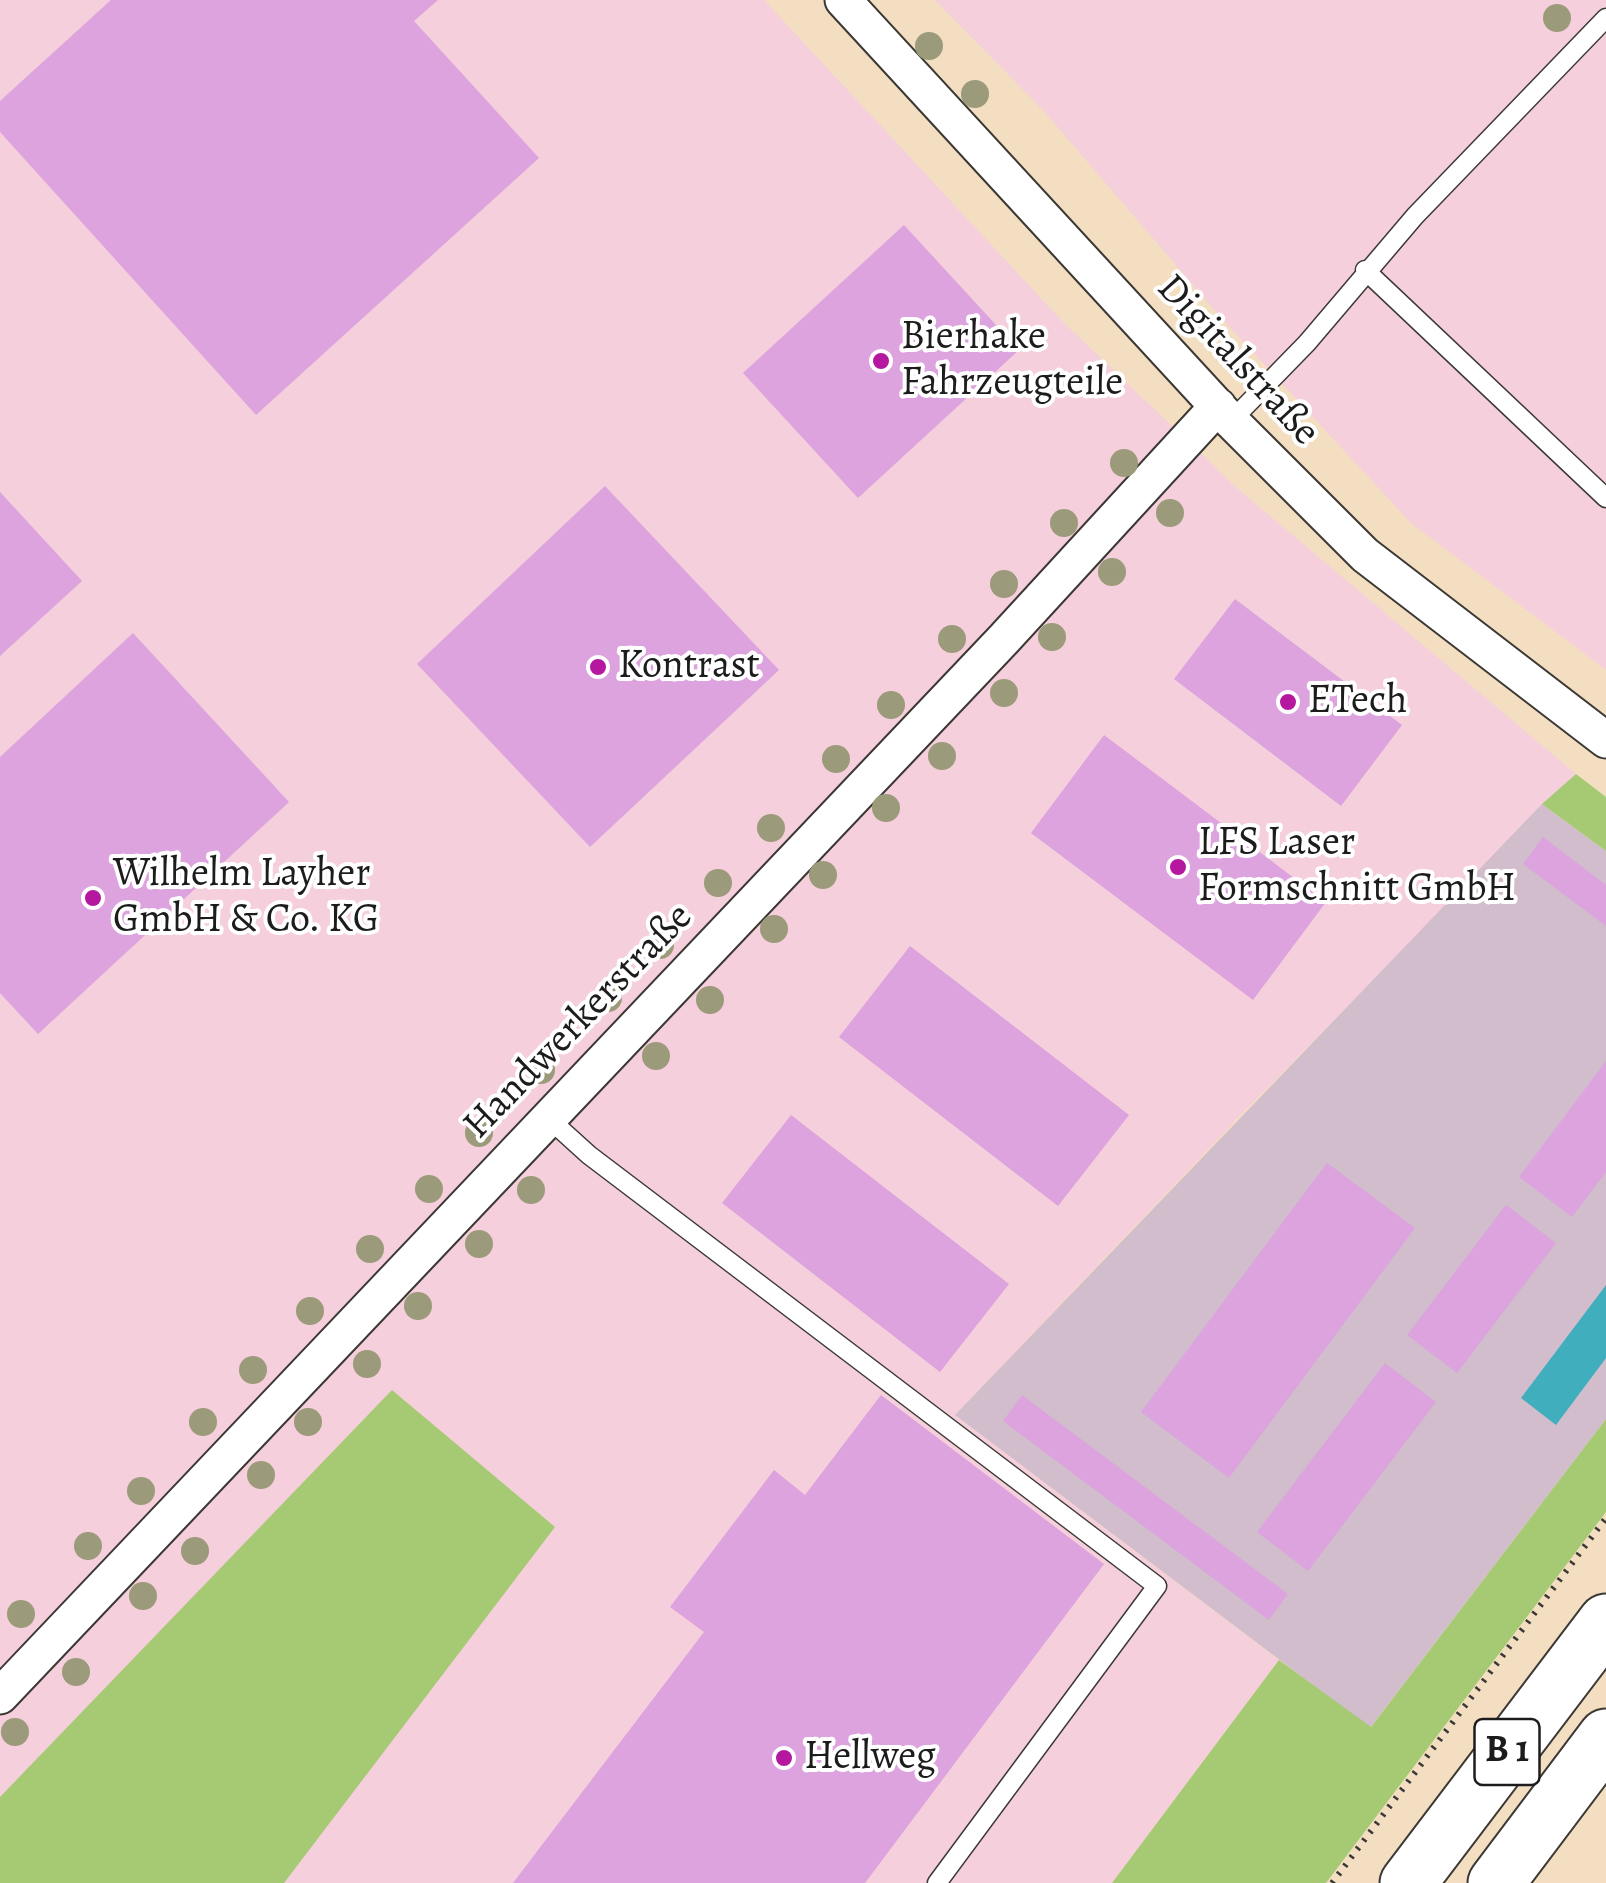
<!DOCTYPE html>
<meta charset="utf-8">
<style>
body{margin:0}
canvas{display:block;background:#f3dec1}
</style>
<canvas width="1606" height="1883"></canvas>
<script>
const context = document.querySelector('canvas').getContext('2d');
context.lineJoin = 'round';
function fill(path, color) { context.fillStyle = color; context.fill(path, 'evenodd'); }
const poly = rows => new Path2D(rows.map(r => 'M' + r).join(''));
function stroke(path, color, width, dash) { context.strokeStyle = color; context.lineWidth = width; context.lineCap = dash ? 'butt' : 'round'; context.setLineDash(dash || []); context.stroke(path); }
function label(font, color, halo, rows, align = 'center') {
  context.font = font + ' Alegreya,serif'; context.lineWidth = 8; context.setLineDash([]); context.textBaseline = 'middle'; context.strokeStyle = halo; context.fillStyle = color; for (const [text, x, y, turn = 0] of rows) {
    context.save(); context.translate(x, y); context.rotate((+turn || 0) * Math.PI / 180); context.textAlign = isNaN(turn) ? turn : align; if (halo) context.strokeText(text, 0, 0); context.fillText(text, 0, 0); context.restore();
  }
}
const built = poly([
 [0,0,764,0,1064,323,1238,489,1576,774,1237,1119,955,1415,1279,1660,1112,1883,0,1883],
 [935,0,1606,0,1606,670,1411,523,1223,320,1042,109]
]);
const industrial = poly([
 [1542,804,1606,851,1606,1419,1370,1728,955,1415]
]);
const green = poly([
 [1576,774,1606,797,1606,851,1542,804],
 [392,1390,555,1527,284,1883,0,1883,0,1797],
 [1606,1419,1606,1512,1326,1883,1112,1883,1279,1660,1371,1727]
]);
const water = poly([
 [1606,1285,1606,1358,1556,1425,1521,1398]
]);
const building = poly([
 [111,0,438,0,414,21,539,158,256,415,0,132,0,101],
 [904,225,1019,350,858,498,743,373],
 [605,486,779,670,590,847,417,664],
 [0,492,82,581,0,656],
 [1235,599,1402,725,1341,806,1174,679],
 [133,633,289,802,38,1034,0,993,0,757],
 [1104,735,1326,902,1253,1000,1031,833],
 [1543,837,1606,885,1606,926,1523,864],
 [910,946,1129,1115,1058,1206,839,1037],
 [1606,1061,1606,1172,1572,1217,1519,1177],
 [791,1115,1009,1284,940,1372,722,1203],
 [1327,1163,1415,1228,1229,1478,1141,1412],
 [1506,1205,1556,1243,1457,1373,1407,1335],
 [1385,1363,1436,1402,1308,1571,1257,1532],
 [881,1395,1104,1564,865,1883,513,1883,704,1632,670,1607,774,1470,805,1495],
 [1022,1395,1288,1594,1269,1620,1003,1421]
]);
const path = poly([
 [1332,1883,1606,1518]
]);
const lane = poly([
 [1365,270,1606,498],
 [1231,421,1307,343,1415,216,1606,18],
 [547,1117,589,1155,1157,1586,937,1883]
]);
const street = poly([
 [843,0,1231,421,1365,555,1606,740],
 [0,1696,1003,640,1218,406]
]);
const primary = poly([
 [1408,1883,1606,1622],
 [1496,1883,1606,1737]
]);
const trees = [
 [1557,18],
 [929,46],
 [975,94],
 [1124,463],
 [1170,513],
 [1064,523],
 [1112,572],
 [1004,584],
 [1052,637],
 [952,639],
 [1004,693],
 [891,705],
 [942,756],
 [836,759],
 [886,808],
 [771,828],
 [823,875],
 [718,883],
 [774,929],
 [660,945],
 [608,998],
 [710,1000],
 [656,1056],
 [541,1070],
 [479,1133],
 [429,1189],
 [531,1190],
 [479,1244],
 [370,1249],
 [418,1306],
 [310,1311],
 [367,1364],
 [253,1370],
 [203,1422],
 [308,1422],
 [261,1475],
 [141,1491],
 [88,1546],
 [195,1551],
 [143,1596],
 [21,1614],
 [76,1672],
 [15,1732]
];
const markers = [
 [881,361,10,"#b5179e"],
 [598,667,10,"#b5179e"],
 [1288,702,10,"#b5179e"],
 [1178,867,10,"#b5179e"],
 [93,898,10,"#b5179e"],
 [784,1758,10,"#b5179e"]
];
const shields = [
 [1507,1752,65]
];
const shieldNames = [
 ["B 1",1507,1752]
];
const poiNames = [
 ["Bierhake",901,338],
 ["Fahrzeugteile",901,384],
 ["Kontrast",618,667],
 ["ETech",1308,702],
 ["LFS Laser",1198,844],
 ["Formschnitt GmbH",1198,890],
 ["Wilhelm Layher",113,875],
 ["GmbH & Co. KG",113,921],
 ["Hellweg",804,1758]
];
const streetNames = [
 ["Digitalstraße",1237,361,47],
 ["Handwerkerstraße",579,1022,-46]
];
fill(built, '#f5cfdb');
fill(industrial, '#d1bdcc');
fill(green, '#a6ca73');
fill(water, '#41aebe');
fill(building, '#dca3de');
stroke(lane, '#3c3935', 21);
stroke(street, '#3c3935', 39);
stroke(primary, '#3c3935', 59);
stroke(path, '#3c3935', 6, [2.5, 8]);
stroke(lane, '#fff', 18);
stroke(street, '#fff', 35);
stroke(primary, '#fff', 55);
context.fillStyle = '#9b9a7a';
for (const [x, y] of trees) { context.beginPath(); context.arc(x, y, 14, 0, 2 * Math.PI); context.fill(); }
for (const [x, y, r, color] of markers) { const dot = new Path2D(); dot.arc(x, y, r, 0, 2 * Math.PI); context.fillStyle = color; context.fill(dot); stroke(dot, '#fff', 4); }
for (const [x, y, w] of shields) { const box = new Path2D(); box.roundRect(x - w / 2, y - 33, w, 66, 8); context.fillStyle = '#fff'; context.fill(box); stroke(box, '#1c1c1c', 2.5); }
label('bold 38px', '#1c1c1c', null, shieldNames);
label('40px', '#1c1c1c', '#fff', poiNames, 'left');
label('40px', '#1c1c1c', '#fff', streetNames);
</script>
